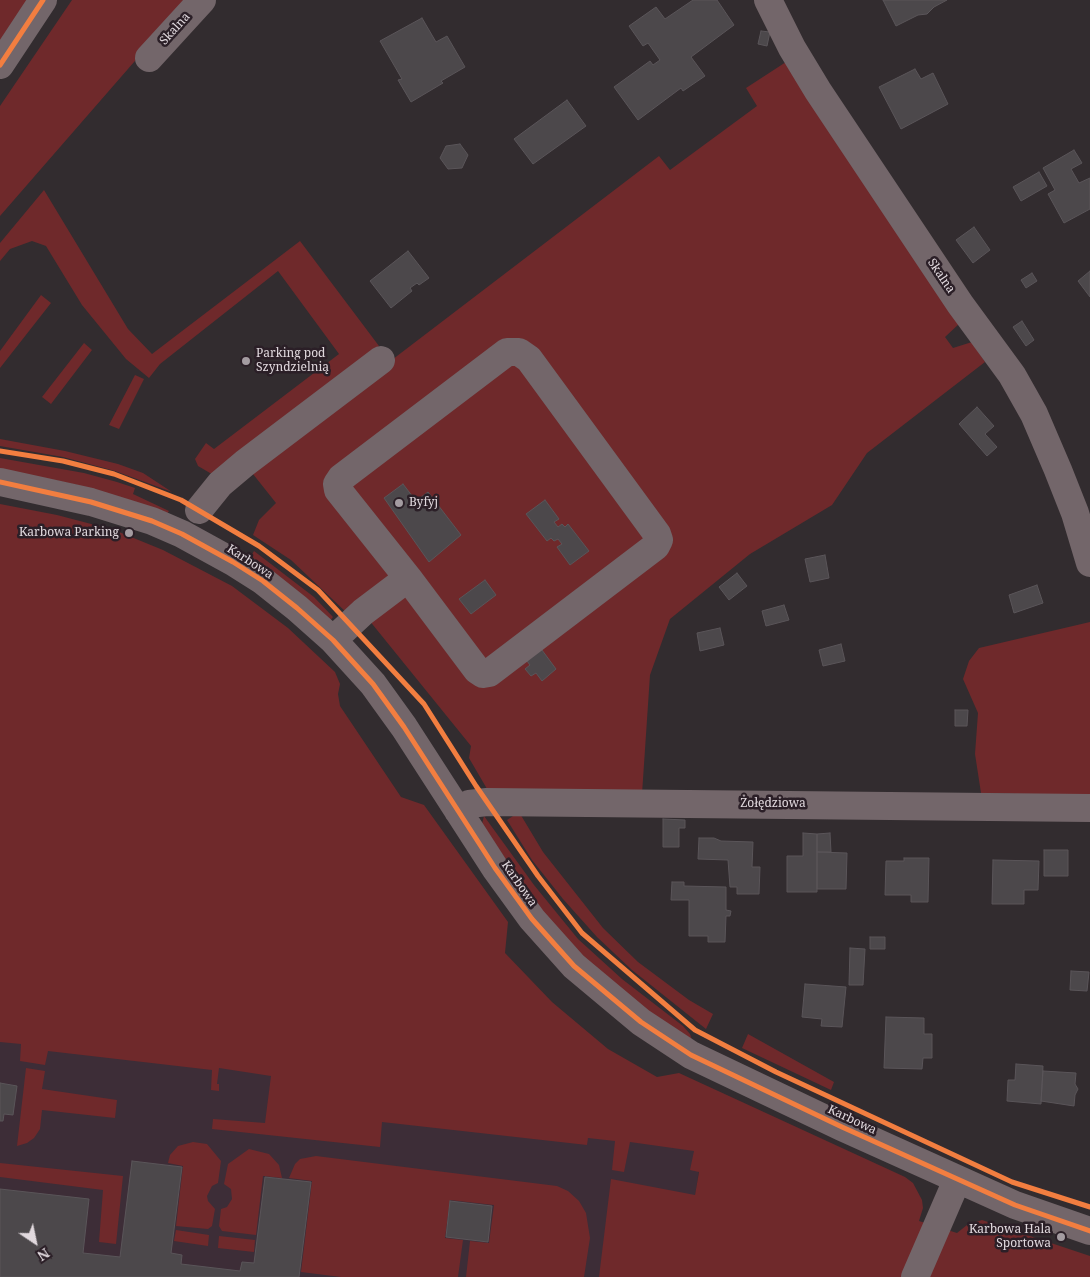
<!DOCTYPE html>
<meta charset="utf-8">
<style>
body{margin:0}
#map{position:relative;width:1090px;height:1277px;overflow:hidden;background:#322c2f;font-family:"Noto Serif",serif}
canvas{display:block}
.north{position:absolute;left:10px;top:1217px;width:50px;height:50px;-webkit-text-stroke:4px #2b1f27;paint-order:stroke;rotate:146deg;font-size:14px;font-weight:700;line-height:20px;text-align:center;color:#e1d9de}
.north::after{content:'';display:block;margin:auto;width:18px;height:22px;background:#e1d9de;clip-path:polygon(50% 0,100% 100%,50% 72%,0 100%)}
</style>
<div id="map">
<canvas width="1090" height="1277"></canvas>
<div class="north">N</div>
</div>
<script>
const context = document.querySelector('canvas').getContext('2d');
context.lineJoin = 'round';
function fill(path, color) { context.fillStyle = color; context.fill(path, 'evenodd'); }
const poly = rows => new Path2D(rows.map(r => 'M' + r).join(''));
function stroke(path, color, width, dash) { context.strokeStyle = color; context.lineWidth = width; context.lineCap = dash ? 'butt' : 'round'; context.setLineDash(dash || []); context.stroke(path); }
function label(font, color, halo, rows, align = 'center') {
  context.font = font + ' "Noto Serif",serif'; context.lineWidth = 5; context.setLineDash([]); context.textBaseline = 'middle'; context.strokeStyle = halo; context.fillStyle = color; for (const [text, x, y, turn = 0] of rows) {
    context.save(); context.translate(x, y); context.rotate((+turn || 0) * Math.PI / 180); context.textAlign = isNaN(turn) ? turn : align; if (halo) context.strokeText(text, 0, 0); context.fillText(text, 0, 0); context.restore();
  }
}
const built = poly([
 [0,1036,704,1136,683,1277,0,1277]
]);
const green = poly([
 [0,0,31,0,0,46],
 [72,0,188,0,0,216,0,106],
 [786,62,960,323,945,337,953,348,972,342,985,362,867,453,832,505,750,554,670,619,650,675,642,794,490,794,469,758,471,746,356,604,347,613,291,560,253,535,259,520,276,503,249,469,659,156,670,170,757,106,746,88],
 [44,190,128,329,152,354,300,241,379,346,229,471,219,477,210,473,198,466,195,459,206,443,214,449,339,354,278,271,160,364,149,378,126,359,82,305,46,246,32,241,10,249,0,261,0,243],
 [41,295,51,303,0,368,0,351],
 [84,343,92,350,51,404,42,397],
 [135,375,144,379,119,429,109,425],
 [0,439,65,451,118,464,143,473,172,492,115,471,63,457,0,446],
 [0,458,84,473,117,482,135,488,133,494,169,511,167,514,77,485,0,469],
 [0,504,57,515,114,530,163,550,232,586,288,628,335,672,340,684,338,694,340,706,401,797,424,805,508,922,505,953,552,1002,608,1049,657,1077,679,1073,905,1177,913,1183,922,1200,923,1208,919,1221,957,1233,967,1225,982,1220,1090,1256,1090,1277,599,1277,611,1179,695,1195,699,1172,690,1170,694,1151,630,1142,624,1172,612,1170,615,1141,588,1138,587,1145,382,1122,380,1147,212,1129,213,1119,265,1123,271,1076,219,1068,217,1084,219,1084,219,1091,211,1090,212,1070,48,1051,45,1065,20,1061,21,1044,0,1042],
 [254,551,314,597,333,617,330,621,250,558],
 [1090,622,1090,796,981,793,975,754,978,713,963,679,969,661,979,648],
 [519,812,543,852,603,928,638,962,689,1000,713,1014,706,1029,632,970,597,937,563,899,532,860,507,820],
 [484,816,534,885,578,939,622,979,683,1026,690,1034,692,1040,643,1009,584,959,539,909,482,824],
 [748,1034,834,1082,831,1090,742,1048],
 [26,1068,45,1071,42,1089,117,1100,115,1118,42,1110,40,1129,34,1138,27,1143,17,1146],
 [193,1142,207,1144,221,1161,218,1183,212,1186,207,1196,208,1201,215,1209,212,1226,208,1229,176,1226,183,1166,168,1163,170,1155,178,1146],
 [249,1149,269,1154,279,1165,282,1178,263,1176,256,1235,222,1231,219,1226,221,1209,227,1207,232,1199,231,1189,224,1184,228,1164],
 [316,1156,557,1186,568,1191,579,1201,586,1213,590,1238,584,1277,466,1277,470,1241,489,1243,494,1205,450,1200,445,1238,463,1240,458,1277,341,1277,301,1272,312,1181,289,1178,295,1164,300,1159],
 [0,1163,123,1176,116,1244,99,1242,103,1190,0,1177],
 [176,1230,209,1235,208,1246,174,1241],
 [219,1236,255,1240,254,1252,218,1248]
]);
const building = poly([
 [693,0,717,0,734,25,691,57,705,76,683,91,681,88,638,120,614,87,650,61,653,65,660,60,648,43,643,46,629,26,656,7,665,19,693,0],
 [883,0,947,0,934,7,927,14,918,15,896,26,883,0],
 [422,18,436,42,447,36,465,67,441,81,443,83,411,102,398,80,402,79,380,41,422,18],
 [761,31,770,32,767,46,758,44,761,31],
 [915,69,921,79,933,73,948,104,901,129,879,87,915,69],
 [567,100,586,126,533,164,514,139,567,100],
 [460,144,468,155,462,168,448,169,440,158,446,146,460,144],
 [1074,150,1082,163,1071,169,1079,183,1090,178,1090,209,1064,223,1048,194,1055,190,1043,168,1074,150],
 [1039,172,1047,186,1021,201,1013,187,1039,172],
 [974,227,990,250,973,263,956,240,974,227],
 [408,251,429,278,419,285,417,283,410,288,412,291,391,308,370,281,408,251],
 [1090,271,1090,297,1078,281,1090,271],
 [1032,273,1037,281,1026,288,1021,280,1032,273],
 [1022,321,1034,340,1026,346,1013,327,1022,321],
 [977,407,994,426,985,434,997,447,987,456,959,424,977,407],
 [403,484,416,501,428,492,461,535,429,562,384,498,403,484],
 [545,500,559,519,554,522,558,527,562,524,565,527,568,524,589,551,570,565,557,547,562,544,558,539,554,541,551,538,547,541,526,514,545,500],
 [825,555,829,578,810,582,805,559,825,555],
 [737,573,747,586,729,600,719,587,737,573],
 [485,580,496,595,471,614,459,599,485,580],
 [1037,585,1043,603,1014,613,1009,595,1037,585],
 [784,605,789,620,766,626,762,611,784,605],
 [720,628,724,645,700,651,697,633,720,628],
 [841,644,845,661,823,666,819,650,841,644],
 [539,646,556,669,542,681,536,673,531,676,525,669,530,665,524,657,539,646],
 [955,710,968,710,967,726,955,726,955,710],
 [663,819,685,820,685,828,679,828,679,847,663,847,663,819],
 [803,833,817,834,817,892,787,892,787,856,803,856,803,833],
 [830,833,831,852,817,852,817,834,830,833],
 [699,838,714,838,721,841,753,842,752,867,760,867,759,894,737,894,737,887,730,887,728,860,698,859,699,838],
 [1044,850,1068,850,1068,876,1044,876,1044,850],
 [817,852,847,853,846,889,817,889,817,852],
 [904,858,929,858,928,902,911,902,911,895,885,895,886,861,904,861,904,858],
 [993,860,1039,861,1038,890,1024,890,1024,904,992,904,993,860],
 [672,882,684,882,684,886,726,887,726,910,731,911,730,916,726,916,725,942,708,942,708,936,689,936,689,900,671,900,672,882],
 [870,937,885,937,885,949,870,949,870,937],
 [850,948,865,949,863,985,849,985,850,948],
 [1071,971,1089,972,1087,991,1070,990,1071,971],
 [805,984,846,987,842,1027,821,1026,822,1019,802,1017,805,984],
 [886,1017,924,1018,924,1034,932,1034,932,1058,923,1058,922,1069,884,1068,886,1017],
 [1016,1064,1043,1066,1041,1104,1007,1101,1008,1080,1015,1080,1016,1064],
 [1043,1071,1076,1073,1075,1084,1078,1089,1075,1095,1074,1106,1041,1101,1043,1071],
 [0,1083,17,1086,13,1115,4,1114,3,1121,0,1121,0,1083],
 [132,1161,182,1167,171,1253,182,1255,181,1264,240,1271,242,1262,254,1263,265,1177,311,1182,299,1277,0,1277,0,1189,89,1199,83,1253,120,1257,132,1161],
 [450,1201,492,1206,488,1242,446,1237,450,1201]
]);
const minor = poly([
 [768,0,792,48,818,91,960,304,1012,375,1034,414,1058,470,1075,513,1090,563],
 [149,58,202,0],
 [0,65,43,0],
 [0,482,91,502,152,521,182,534,233,562,263,581,297,608,333,640,373,684,404,727,495,868,532,919,574,966,641,1022,691,1055,842,1127,1015,1205,1090,1231],
 [199,510,220,484,245,463,381,360],
 [333,640,363,612,408,578,338,490,337,484,341,478,507,352,519,352,529,359,657,534,659,540,656,546,489,673,483,674,477,670,408,578],
 [458,811,469,804,487,802,1090,808],
 [915,1277,957,1180]
]);
const cycleway = poly([
 [0,65,43,0],
 [0,451,63,461,114,474,181,500,259,546,318,590,424,704,476,786,538,876,582,933,695,1030,776,1072,1012,1182,1090,1207],
 [0,482,91,502,152,521,182,534,233,562,263,581,297,608,333,640,373,684,404,727,495,868,532,919,574,966,641,1022,691,1055,842,1127,1015,1205,1090,1231]
]);
const markers = [
 [246,361,5,"#a49ca1"],
 [399,503,5,"#a49ca1"],
 [129,533,5,"#a49ca1"],
 [1061,1237,5,"#a49ca1"]
];
const streetNames = [
 ["Skalna",175,29,-48],
 ["Skalna",941,276,56],
 ["Karbowa",250,562,33],
 ["Żołędziowa",773,804],
 ["Karbowa",519,884,55],
 ["Karbowa",852,1120,25]
];
const poiNames = [
 ["Parking pod",256,354],
 ["Szyndzielnią",256,368],
 ["Byfyj",409,503],
 ["Karbowa Parking",119,533,"right"],
 ["Karbowa Hala",1051,1230,"right"],
 ["Sportowa",1051,1244,"right"]
];
fill(built, '#3d2d37');
fill(green, '#6f292b');
fill(building, '#4c484b');
stroke(building, '#5a5559', 1);
stroke(minor, '#73666a', 28);
stroke(cycleway, '#f27e40', 5);
for (const [x, y, r, color] of markers) { const dot = new Path2D(); dot.arc(x, y, r, 0, 2 * Math.PI); context.fillStyle = color; context.fill(dot); stroke(dot, '#2b1f27', 2); }
label('12px', '#e1d9de', '#2b1f27', streetNames);
label('12px', '#e1d9de', '#2b1f27', poiNames, 'left');
</script>
